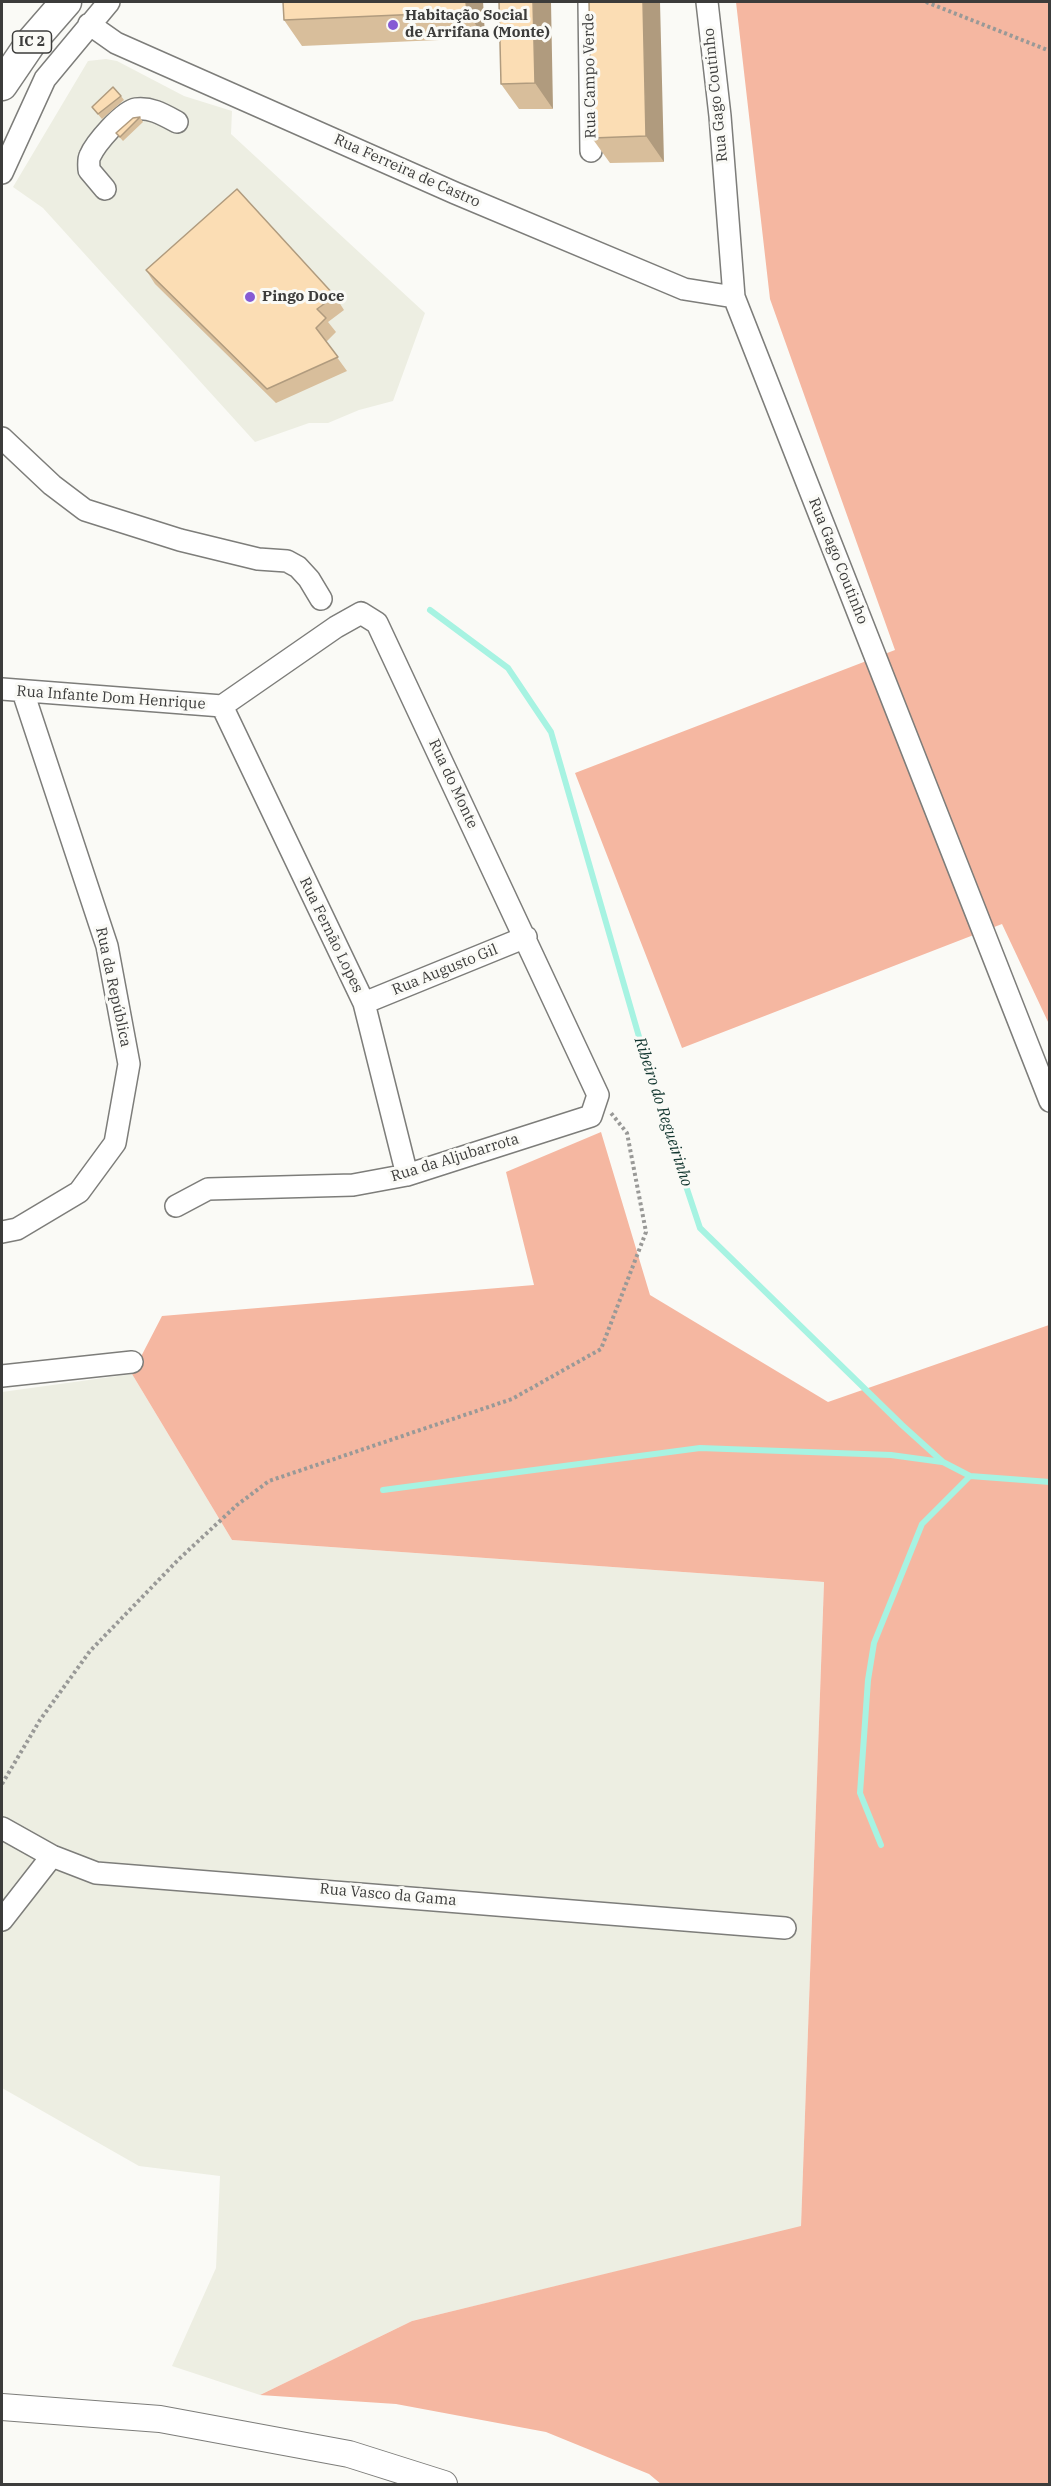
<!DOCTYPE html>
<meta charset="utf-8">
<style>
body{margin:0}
#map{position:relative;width:1051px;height:2486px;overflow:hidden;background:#fafaf6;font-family:"IBM Plex Serif",serif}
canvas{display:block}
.frame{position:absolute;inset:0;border:3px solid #3c3c3b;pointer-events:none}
</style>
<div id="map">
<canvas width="1051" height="2486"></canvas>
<div class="frame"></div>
</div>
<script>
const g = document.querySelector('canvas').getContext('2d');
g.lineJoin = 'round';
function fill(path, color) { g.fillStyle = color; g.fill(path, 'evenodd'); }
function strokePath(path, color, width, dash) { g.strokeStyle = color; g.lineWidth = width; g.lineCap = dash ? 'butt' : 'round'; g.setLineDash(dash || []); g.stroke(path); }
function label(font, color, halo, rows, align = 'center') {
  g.font = font + ' "IBM Plex Serif",serif'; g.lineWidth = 6; g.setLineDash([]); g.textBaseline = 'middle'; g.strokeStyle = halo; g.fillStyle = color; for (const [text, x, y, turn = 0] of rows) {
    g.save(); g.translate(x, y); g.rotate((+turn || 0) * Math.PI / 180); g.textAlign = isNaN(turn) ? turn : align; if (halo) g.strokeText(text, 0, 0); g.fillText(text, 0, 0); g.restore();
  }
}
const built = new Path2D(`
 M106 59 117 61 184 96 232 111 231 134 425 313 393 401 359 410 328 423H309L255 442 43 208 13 187 88 61Z
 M132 1374 232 1540 824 1582 801 2227 412 2321 260 2395 172 2366 216 2268 220 2176 139 2166 2 2088V1392Z`);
const forest = new Path2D(`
 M736 2H1049V1024L1002 924 682 1048 575 773 895 650 770 299Z
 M601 1132 650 1295 828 1402 1049 1325V2484H661L649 2474 546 2432 396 2404 260 2395 412 2321 801 2226 824 1582 232 1540 132 1374 162 1316 534 1285 506 1172Z`);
const stream = new Path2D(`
 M430 610 508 668 551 732 657 1099 700 1228 902 1425 943 1462 970 1476 1050 1482
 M383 1490 700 1448 891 1455 942 1462
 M881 1845 860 1793 868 1680 874 1643 922 1524 970 1476`);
const path = new Path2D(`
 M926 2 1050 51
 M2 1784 40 1720 90 1651 179 1559 237 1505 269 1481 512 1399 601 1349 646 1232 627 1133 611 1113
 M1050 2212V2450`);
const minor = new Path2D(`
 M589 2 591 151
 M707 2 720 116 734 297 1050 1101
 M89 24 116 43 455 193 684 289 734 297
 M2 173 45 79 109 2
 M105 189 89 170C89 166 88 160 90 156 95 144 123 111 136 109 151 107 164 115 177 122
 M2 438 52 485 85 510 180 540 258 559 287 561 298 567 309 579 321 599
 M2 689 222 706
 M222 706 364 1003 407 1175
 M364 1003 526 937
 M176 1206 208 1189 353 1185 407 1175 591 1116 598 1095 377 623 361 613 336 627 222 706
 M2 1232 17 1229 79 1192 115 1143 129 1064 107 946 23 692
 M2 1376 132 1362
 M2 1828 52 1856 96 1873 785 1928
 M2 1920 52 1856`);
const major = new Path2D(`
 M2 2407 160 2419 349 2454 444 2484`);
const highway = new Path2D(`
 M2 85 32 41 66 2`);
const wall = new Path2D(`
 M483 2 485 38 302 46 284 20Z
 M499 2 553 109H519L501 84Z
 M589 2 664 162 610 163 592 138Z
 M121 96 124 100 102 119 92 107Z
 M140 117 143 122 123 141 116 133Z
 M146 270 335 296 344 310 328 322 336 332 326 342 347 371 276 403 155 284Z`);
const shadedWall = new Path2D(`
 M466 2H483L485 38 467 12Z
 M533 2H551L553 109 535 83Z
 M643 2H660L664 162 646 136Z`);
const building = new Path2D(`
 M283 2H466L467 12 284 20Z
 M499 2H533L535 83 501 84Z
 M589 2H643L646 136 592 138Z
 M113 87 121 96 98 114 92 107Z
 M140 117 120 137 116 133 133 118Z
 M237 189 335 296 317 309 326 318 316 328 338 357 267 389 146 270Z`);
const markers = [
 [393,25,6,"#865bd4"],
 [250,297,6,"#865bd4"]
];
const shields = [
 [32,42,39]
];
const shieldNames = [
 ["IC 2",32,42]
];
const poiNames = [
 ["Habitação Social",405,16],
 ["de Arrifana (Monte)",405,33],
 ["Pingo Doce",262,297]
];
const streetNames = [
 ["Rua Campo Verde",590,76,-91],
 ["Rua Gago Coutinho",716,95,-96],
 ["Rua Ferreira de Castro",407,171,24],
 ["Rua Gago Coutinho",838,561,68],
 ["Rua Infante Dom Henrique",111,698,4],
 ["Rua do Monte",453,784,65],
 ["Rua Fernão Lopes",331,935,64],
 ["Rua Augusto Gil",445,970,-22],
 ["Rua da República",113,987,78],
 ["Rua da Aljubarrota",455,1158,-17],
 ["Rua Vasco da Gama",388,1895,5]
];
const waterNames = [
 ["Ribeiro do Regueirinho",663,1112,72]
];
fill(built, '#edeee2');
fill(forest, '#f5b7a1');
strokePath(stream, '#a7f3e2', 6);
strokePath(minor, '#7d7d7a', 24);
strokePath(major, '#7d7d7a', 28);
strokePath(highway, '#7d7d7a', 33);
strokePath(path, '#999997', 4, [3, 3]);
strokePath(minor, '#fff', 21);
strokePath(major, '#fff', 26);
strokePath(highway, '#fff', 30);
fill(wall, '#d8be9b');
fill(shadedWall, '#b09b7e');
fill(building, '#fbddb4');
strokePath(building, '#b09b7e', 1.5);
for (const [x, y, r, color] of markers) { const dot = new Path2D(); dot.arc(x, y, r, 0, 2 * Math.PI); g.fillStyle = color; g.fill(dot); strokePath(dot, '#fafaf6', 2); }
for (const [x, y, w] of shields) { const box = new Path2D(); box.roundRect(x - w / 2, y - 11, w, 22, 4.5); g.fillStyle = '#fafaf6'; g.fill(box); strokePath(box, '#3c3c3b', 1.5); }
label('bold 14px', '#3c3c3b', null, shieldNames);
label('bold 15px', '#3c3c3b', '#fafaf6', poiNames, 'left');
label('15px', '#3c3c3b', '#fafaf6', streetNames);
label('italic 16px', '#133730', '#fafaf6', waterNames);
</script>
